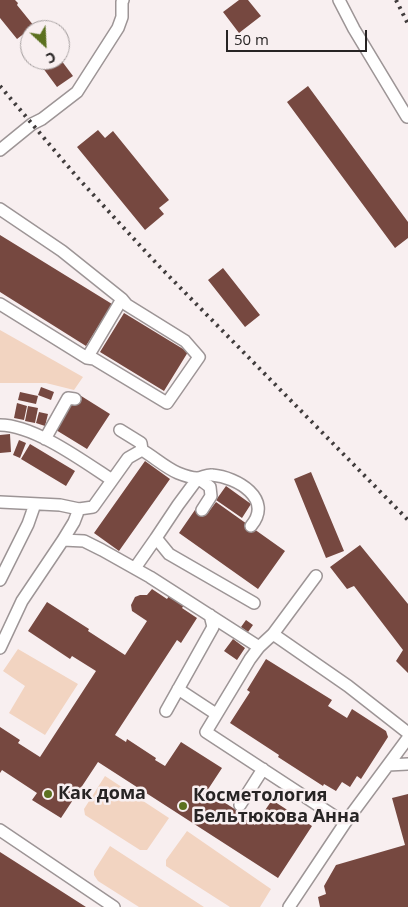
<!DOCTYPE html>
<meta charset="utf-8">
<style>
body{margin:0}
#map{position:relative;width:408px;height:907px;overflow:hidden;background:#f8eff0;font-family:"Open Sans",sans-serif}
canvas{display:block}
.north{position:absolute;left:20px;top:20px;width:50px;height:50px;box-sizing:border-box;background:#f8eff0;border:1px solid #a49e9e;border-radius:50%;rotate:155deg;font-size:14px;font-weight:700;line-height:20px;text-align:center;color:#272424}
.north::after{content:'';display:block;margin:auto;width:18px;height:22px;background:#5c7120;clip-path:polygon(50% 0,100% 100%,50% 72%,0 100%)}
.scale{position:absolute;left:226px;top:30px;width:141px;height:22px;box-sizing:border-box;border:2px solid #272424;border-top:0;padding-left:6px;font-size:15px;line-height:18px;white-space:nowrap;color:#272424;-webkit-text-stroke:4px #f8eff0;paint-order:stroke}
</style>
<div id="map">
<canvas width="408" height="907"></canvas>
<div class="north">С</div>
<div class="scale">50 m</div>
</div>
<script>
const g = document.querySelector('canvas').getContext('2d');
g.lineJoin = 'round';
function fill(path, color) { g.fillStyle = color; g.fill(path, 'evenodd'); }
function strokePath(path, color, width, dash) { g.strokeStyle = color; g.lineWidth = width; g.lineCap = dash ? 'butt' : 'round'; g.setLineDash(dash || []); g.stroke(path); }
function label(font, color, halo, rows, align = 'center') {
  g.font = font + ' "Open Sans",sans-serif'; g.lineWidth = 5; g.setLineDash([]); g.textBaseline = 'middle'; g.strokeStyle = halo; g.fillStyle = color; for (const [text, x, y, turn = 0] of rows) {
    g.save(); g.translate(x, y); g.rotate((+turn || 0) * Math.PI / 180); g.textAlign = isNaN(turn) ? turn : align; if (halo) g.strokeText(text, 0, 0); g.fillText(text, 0, 0); g.restore();
  }
}
const green = new Path2D(`
 M0 330 83 377 74 390 46 383H0Z
 M18 649 78 684 45 735 9 713 25 686 3 671Z
 M105 776 169 818 147 850H140L85 815 84 809Z
 M187 831 271 889 260 907H230L166 866V860Z
 M110 846 204 907H139L98 881 94 875V871Z`);
const building = new Path2D(`
 M0 0H15L18 3 17 5 34 26 17 39 0 18Z
 M239 0H248L261 16 239 33 223 12Z
 M37 60H61L73 76 57 87Z
 M308 86 408 222V238L395 248 287 102Z
 M98 130 105 138 113 131 169 200 159 208 164 214 145 230 77 147Z
 M0 235 112 304 86 346 0 292Z
 M223 268 260 315 245 327 208 280Z
 M124 313 188 352 164 391 100 352Z
 M41 387 54 392 51 400 38 395Z
 M20 392 38 396 36 404 18 400Z
 M78 394 110 414 87 449 56 430Z
 M17 403 27 406 24 420 14 418Z
 M28 406 38 408 35 423 25 421Z
 M39 412 48 414 45 426 36 423Z
 M10 434 11 452 0 453V435Z
 M19 440 26 443 20 458 13 455Z
 M30 444 75 471 66 486 21 459Z
 M145 461 170 479 119 551 94 533Z
 M311 472 344 551 326 558 294 479Z
 M226 486 251 504 242 518 216 500Z
 M216 502 285 551 258 589 179 533 197 507 207 514Z
 M360 545 408 604V673L396 661 403 650 354 586 347 589 330 567Z
 M152 589 167 599 169 596 184 605 182 608 197 618 181 643 177 640 115 735 126 742 127 739 156 758 155 760 165 766 181 742 222 768 205 794 217 802 219 799 247 817 245 819 255 825 272 800 312 826 278 878 98 762 61 818 32 800 37 793 2 770 0 773V727L20 740 18 743 40 757 96 671 72 656 70 659 28 631 47 602 89 629 88 631 125 655 147 621 132 611 131 605 135 597 140 595H147Z
 M246 620 253 625 248 632 241 627Z
 M233 639 245 648 237 660 224 651Z
 M266 659 332 700 328 706 347 718 352 709 386 731 388 737 361 779 357 776 350 787 342 782 336 791 324 784 323 786 278 757 279 755 230 723 250 692 247 690Z
 M408 794V907H320L318 897 326 894 324 886 336 865 405 845 392 798Z
 M0 852 86 907H0Z`);
const lane = new Path2D(`
 M339 0 354 29 407 117
 M0 150 32 124 42 119 77 92 118 28 122 17V2L123 0
 M0 209 62 251 122 299 127 305 185 341 199 357 167 403 94 359 87 358 0 304
 M87 358 122 299
 M0 425C34 425 83 461 112 480
 M120 430 141 443 142 450
 M45 439 68 398 75 399
 M0 502 60 505 79 509 93 507 128 458 142 450C154 457 166 468 178 473 183 475 192 478 197 478 202 478 207 474 212 475 237 477 274 499 251 526
 M202 510 211 496 210 487 198 478 178 505 156 538 169 554 254 603
 M63 540 74 522 79 509
 M135 568 156 538
 M316 576 273 634 259 647 250 659 206 732 345 823
 M0 580 28 524 35 504
 M273 634 348 686 408 733
 M0 648 22 601 63 540 84 541 102 550 150 577 259 647
 M178 689 216 714
 M166 711 213 627 210 615
 M388 765 408 764
 M240 805 263 769
 M0 830 114 907
 M289 907 345 823 408 738`);
const rail = new Path2D(`
 M396 0 408 24
 M0 86 77 177 157 264 408 520`);
const markers = [
 [48,794,5,"#5c7120"],
 [183,806,5,"#5c7120"]
];
const poiNames = [
 ["Как дома",58,794],
 ["Косметология",193,796],
 ["Бельтюкова Анна",193,817]
];
fill(green, '#f2d4c1');
fill(building, '#764840');
strokePath(lane, '#9d9596', 14);
strokePath(lane, '#fff', 11);
strokePath(rail, '#403c3c', 4, [2.5, 5]);
for (const [x, y, r, color] of markers) { const dot = new Path2D(); dot.arc(x, y, r, 0, 2 * Math.PI); g.fillStyle = color; g.fill(dot); strokePath(dot, '#f8eff0', 2); }
label('bold 18px', '#272424', '#f8eff0', poiNames, 'left');
</script>
